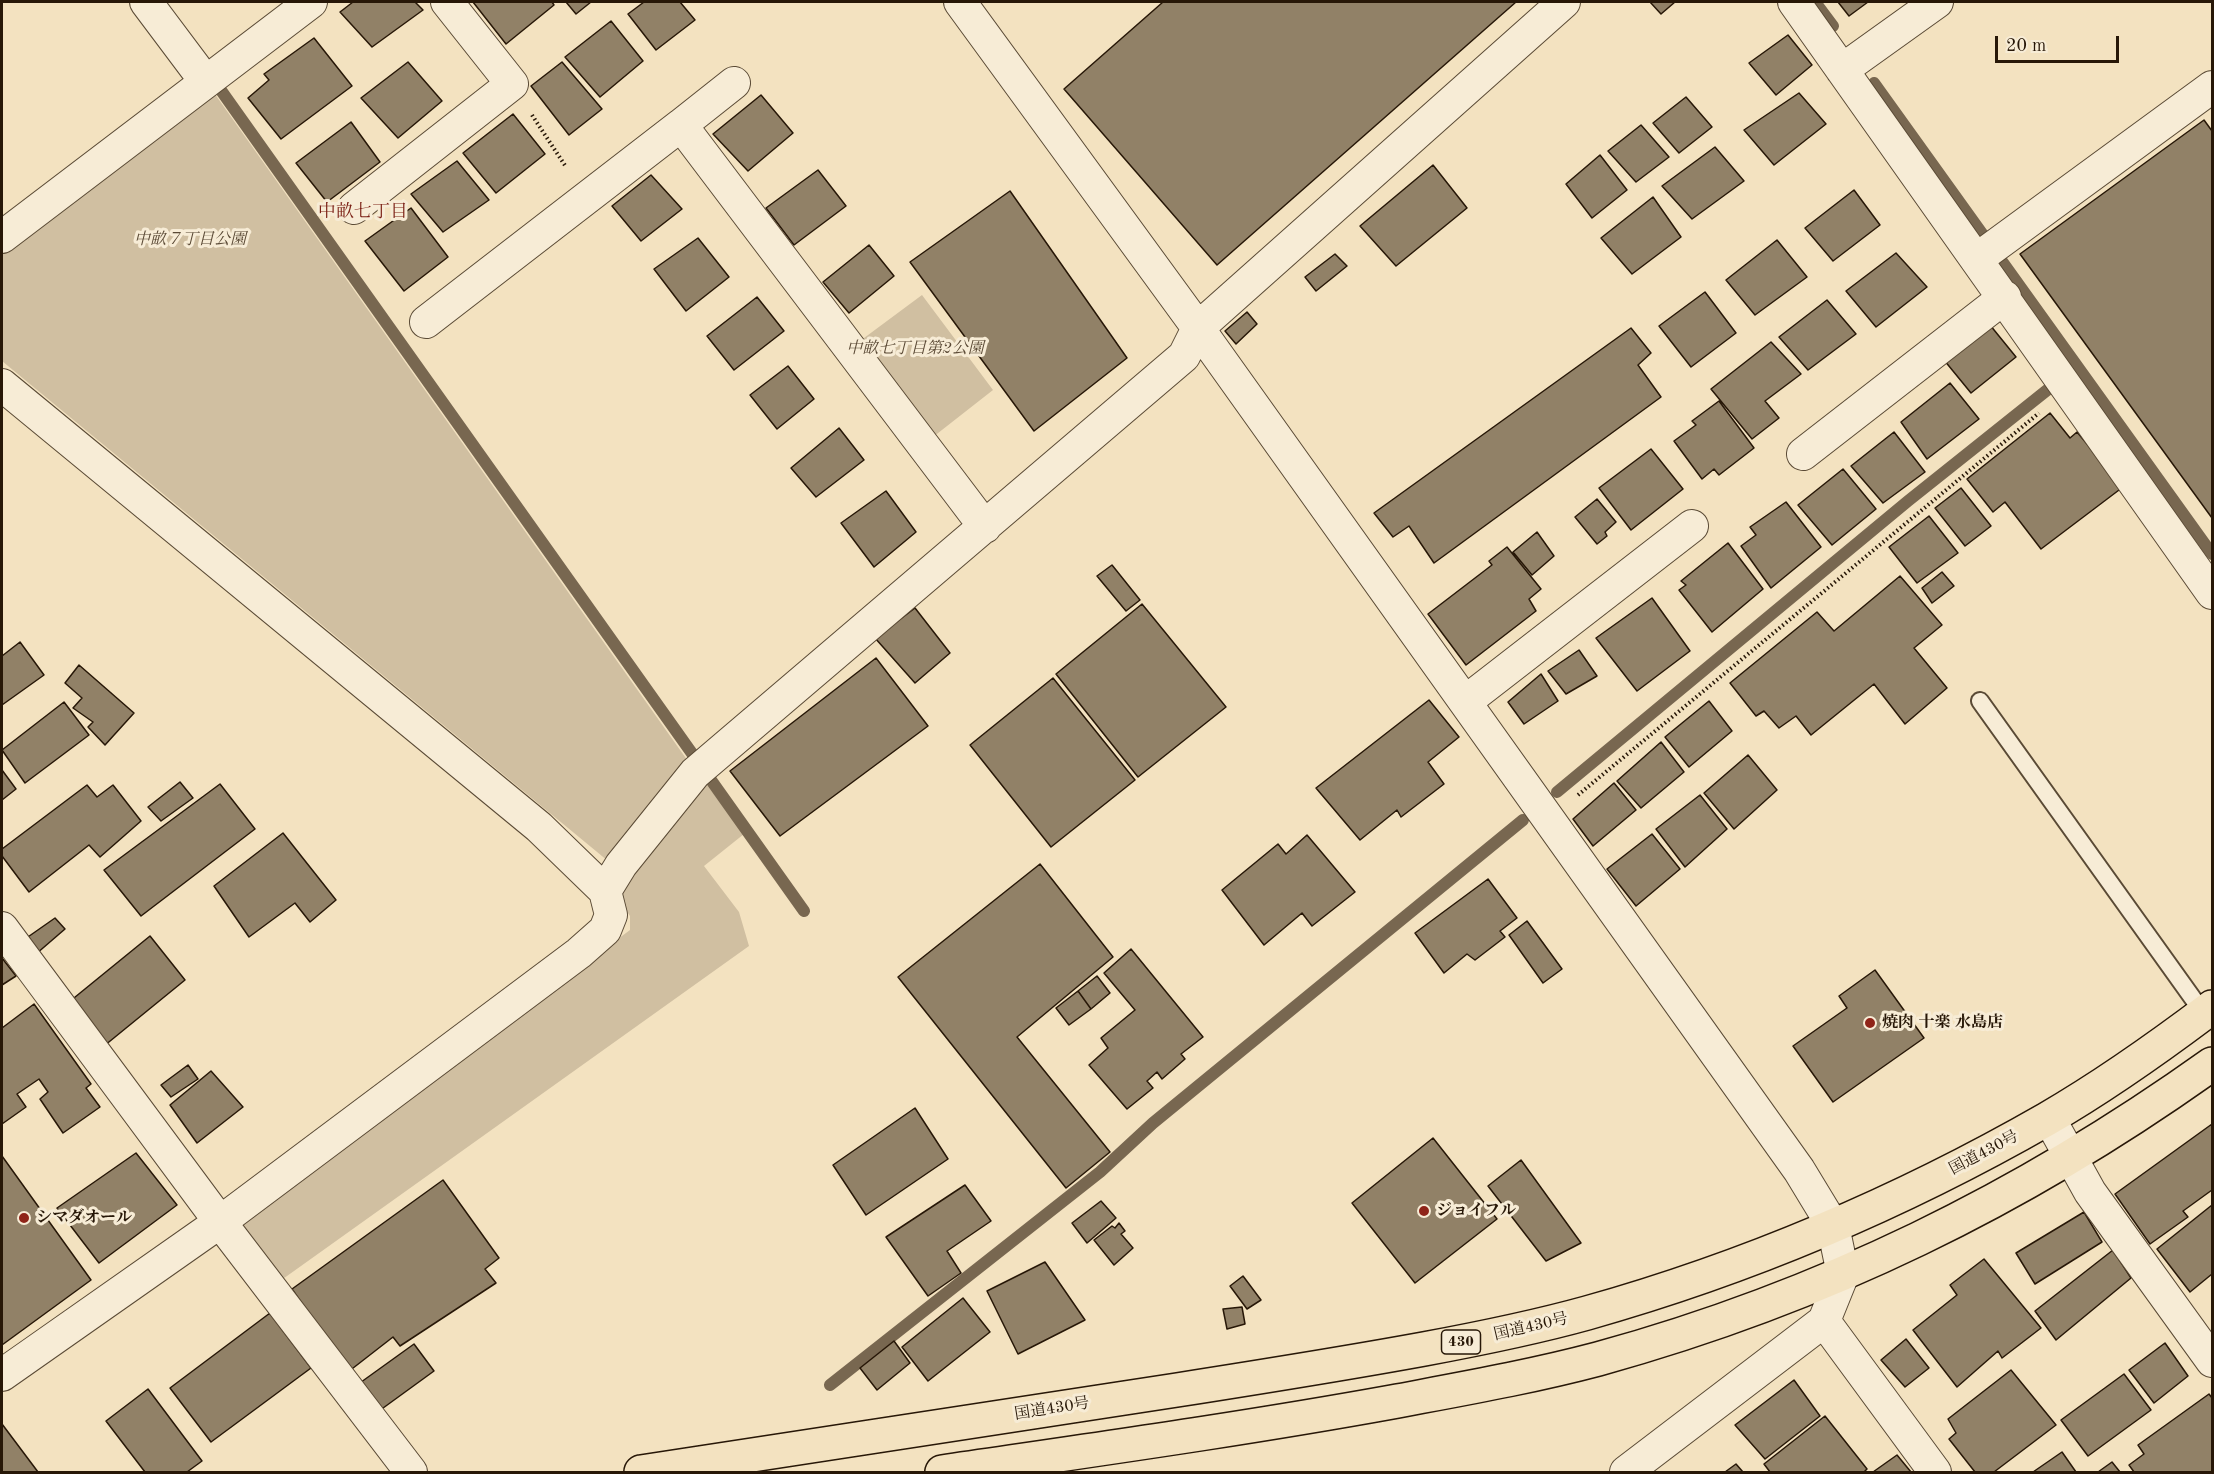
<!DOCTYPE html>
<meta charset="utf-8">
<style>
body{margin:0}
#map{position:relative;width:2214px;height:1474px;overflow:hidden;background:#f3e2c0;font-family:"Old Standard TT",serif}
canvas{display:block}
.frame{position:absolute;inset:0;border:3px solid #271707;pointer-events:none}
.scale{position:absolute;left:1995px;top:36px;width:124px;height:27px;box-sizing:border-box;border:3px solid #271707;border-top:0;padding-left:8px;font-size:18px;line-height:21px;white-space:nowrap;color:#271707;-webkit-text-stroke:4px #f7ecd6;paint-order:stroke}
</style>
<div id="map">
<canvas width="2214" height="1474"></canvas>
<div class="frame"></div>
<div class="scale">20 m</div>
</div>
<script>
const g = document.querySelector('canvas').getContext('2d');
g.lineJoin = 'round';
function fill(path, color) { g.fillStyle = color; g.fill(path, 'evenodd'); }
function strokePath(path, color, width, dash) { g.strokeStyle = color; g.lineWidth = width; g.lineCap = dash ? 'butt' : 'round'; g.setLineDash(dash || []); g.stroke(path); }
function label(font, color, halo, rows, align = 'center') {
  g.font = font + ' "Old Standard TT","Noto Serif JP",serif'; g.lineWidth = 6; g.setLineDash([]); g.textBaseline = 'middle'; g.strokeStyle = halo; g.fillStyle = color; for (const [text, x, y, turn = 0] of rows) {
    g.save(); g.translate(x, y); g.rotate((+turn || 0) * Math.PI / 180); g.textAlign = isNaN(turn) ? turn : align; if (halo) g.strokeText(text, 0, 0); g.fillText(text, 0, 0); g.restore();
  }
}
const green = new Path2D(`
 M212 90 690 764 608 861 2 361V254L26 233Z
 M922 295 993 390 933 437 860 341Z
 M704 781 744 834 704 866 739 912 749 946 280 1281 237 1224 630 930V916L617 897 645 855Z`);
const stream = new Path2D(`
 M1815 2 1833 26
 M214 77 220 89 804 911
 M1874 83 2212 554
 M1557 792 1908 501 2051 387
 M830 1385 1100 1172 1153 1123 1523 820`);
const building = new Path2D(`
 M353 2H415L423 10 372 47 340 12Z
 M473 2H552L554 5 506 44Z
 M566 2H591L576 14Z
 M644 2H680L695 20 656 50 628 14Z
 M1163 2H1516L1217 265 1064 89Z
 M1650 2H1675L1661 14Z
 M1838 2H1868L1849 16Z
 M611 21 643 61 600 97 565 57Z
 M1788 35 1812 65 1776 95 1749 63Z
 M314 38 352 86 281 139 248 98 269 80 264 74Z
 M408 62 442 101 398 138 361 98Z
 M562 62 602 109 569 135 531 86Z
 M1799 93 1826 124 1774 165 1744 130Z
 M761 95 793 133 748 171 713 134Z
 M1686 97 1712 127 1679 153 1653 123Z
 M513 114 545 154 496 193 463 153Z
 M2204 120 2212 131V518L2020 254Z
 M351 122 380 162 327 202 296 163Z
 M1641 125 1669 157 1636 182 1608 151Z
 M1715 147 1744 181 1692 219 1662 186Z
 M1600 155 1627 190 1592 218 1566 184Z
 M457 161 489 200 443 232 411 194Z
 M1433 165 1467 208 1396 266 1360 226Z
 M818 170 846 206 794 245 766 208Z
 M651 175 682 209 641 241 612 206Z
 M1854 190 1880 225 1833 261 1805 228Z
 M1010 191 1127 358 1034 431 910 262Z
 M1653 197 1681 237 1632 274 1601 238Z
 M411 208 448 257 404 291 365 241Z
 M698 238 729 277 686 311 654 269Z
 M1777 240 1807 277 1755 315 1726 280Z
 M869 245 894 276 849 313 823 282Z
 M1896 253 1927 287 1876 327 1846 291Z
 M1335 254 1347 266 1316 291 1305 277Z
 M1705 292 1736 333 1691 367 1659 326Z
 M757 297 784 331 734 370 707 336Z
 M1827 300 1856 334 1808 370 1779 337Z
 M1247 312 1257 324 1236 344 1225 331Z
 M1990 325 2016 357 1971 393 1944 360Z
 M1631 328 1651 353 1638 365 1661 397 1434 563 1409 526 1393 537 1374 513Z
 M1771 342 1801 374 1765 401 1779 418 1752 439 1711 389Z
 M788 366 814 399 777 429 750 395Z
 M1950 383 1979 419 1927 459 1901 422Z
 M1719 401 1754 448 1719 475 1714 469 1702 479 1674 441 1696 425 1692 421Z
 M2050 413 2070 438 2077 432 2123 487 2041 549 2005 502 1993 512 1967 479Z
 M839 428 864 460 816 497 791 468Z
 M1894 432 1925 472 1883 503 1851 466Z
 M1651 449 1683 489 1631 530 1599 488Z
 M1843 469 1876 509 1832 545 1798 505Z
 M1961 488 1991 526 1965 546 1935 508Z
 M886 491 916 532 874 567 841 523Z
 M1597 499 1616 522 1605 532 1607 536 1597 544 1575 517Z
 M1786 502 1821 547 1771 588 1741 546 1756 535 1750 527Z
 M1929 516 1958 553 1917 583 1889 547Z
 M1537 532 1554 556 1532 575 1513 552Z
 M1728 543 1763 589 1712 632 1679 590 1686 585 1681 581Z
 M1507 547 1541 589 1529 599 1536 611 1466 665 1428 614 1492 565 1489 561Z
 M1112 565 1140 600 1126 611 1097 576Z
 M1942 572 1954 586 1932 603 1922 588Z
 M1900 576 1942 625 1914 648 1947 688 1905 724 1874 684 1811 735 1796 716 1779 728 1764 711 1756 716 1730 683 1817 612 1834 631Z
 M1652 598 1690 651 1637 691 1596 638Z
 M1142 604 1226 707 1138 777 1056 674Z
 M915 608 950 653 915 683 875 638Z
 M20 642 44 675 2 705V656Z
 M1579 650 1597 676 1566 694 1548 671Z
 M876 658 928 726 780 836 730 771Z
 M79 665 134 713 105 745 88 727 93 722 73 708 82 698 65 683Z
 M1541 674 1558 701 1524 724 1508 702Z
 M1053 678 1135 780 1051 847 970 745Z
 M1429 700 1459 737 1428 762 1444 784 1401 817 1397 810 1360 840 1316 788Z
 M1709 701 1732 731 1689 767 1665 737Z
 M64 702 89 735 25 783 2 750Z
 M1661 742 1684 772 1641 808 1617 781Z
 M1748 755 1777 790 1734 829 1704 793Z
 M2 770 16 789 2 800Z
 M180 782 193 798 161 821 148 807Z
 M1614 783 1636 810 1593 846 1573 819Z
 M220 784 255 829 141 916 104 870Z
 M87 785 97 797 113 785 141 821 100 857 89 845 29 892 2 856V849Z
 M1700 795 1727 829 1685 867 1656 829Z
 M283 833 336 900 310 922 295 903 249 937 214 886Z
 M1652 834 1680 869 1636 906 1607 869Z
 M1307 835 1355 892 1312 926 1302 913 1264 945 1222 890 1278 844 1286 854Z
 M1040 864 1113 957 1017 1037 1110 1152 1066 1188 898 977Z
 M1488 879 1517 918 1500 931 1505 937 1475 960 1467 954 1444 973 1415 933Z
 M55 918 65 929 36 954 25 939Z
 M1527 921 1562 969 1543 983 1509 935Z
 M150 936 185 980 104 1046 69 1002Z
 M1131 949 1203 1037 1181 1054 1185 1059 1162 1079 1157 1072 1147 1081 1153 1088 1127 1109 1089 1065 1108 1048 1101 1038 1135 1010 1104 973Z
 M2 958 16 976 2 985Z
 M1875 970 1924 1038 1833 1102 1793 1046 1847 1008 1839 996Z
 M1097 976 1110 993 1091 1009 1078 991Z
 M1078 991 1091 1009 1069 1025 1056 1008Z
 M34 1004 91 1084 86 1088 100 1107 63 1133 40 1099 48 1092 39 1079 17 1094 26 1107 2 1124V1028Z
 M188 1065 198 1079 171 1097 161 1085Z
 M211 1071 243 1107 197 1143 170 1105Z
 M915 1108 948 1159 866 1215 833 1165Z
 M2212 1124V1190L2183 1211 2188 1217 2150 1244 2115 1194Z
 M1433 1138 1497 1219 1415 1283 1352 1203Z
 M136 1153 177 1205 99 1263 57 1208Z
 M2 1156 91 1280 2 1345Z
 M1521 1160 1581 1243 1546 1261 1488 1186Z
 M443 1180 499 1258 485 1269 496 1283 400 1346 393 1337 348 1372 292 1289Z
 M965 1185 991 1221 947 1251 961 1273 928 1296 886 1237Z
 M1101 1201 1116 1218 1087 1243 1072 1223Z
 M2212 1205V1274L2190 1292 2157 1249Z
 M2084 1212 2102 1242 2035 1284 2016 1253Z
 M1119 1223 1125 1231 1121 1234 1133 1248 1114 1265 1094 1240 1112 1226 1115 1228Z
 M2113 1250 2131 1278 2056 1340 2035 1311Z
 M1984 1259 2041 1328 2002 1358 1998 1351 1957 1387 1913 1330 1957 1295 1950 1285Z
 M1045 1262 1085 1320 1018 1354 987 1291Z
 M1243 1276 1261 1300 1247 1309 1230 1286Z
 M963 1298 990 1332 928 1381 902 1347Z
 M1242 1307 1245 1324 1227 1329 1223 1309Z
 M270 1313 311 1368 211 1442 170 1388Z
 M1906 1339 1929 1368 1905 1387 1881 1360Z
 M894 1341 910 1363 877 1390 860 1368Z
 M2165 1343 2188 1376 2154 1403 2129 1370Z
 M414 1344 434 1371 379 1411 357 1385Z
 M2011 1370 2056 1425 1994 1472H1975L1949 1439 1956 1433 1948 1419Z
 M2124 1374 2151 1410 2088 1456 2061 1420Z
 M1794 1380 1820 1416 1765 1459 1735 1425Z
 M148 1389 202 1461 187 1472H145L106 1421Z
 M2209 1394 2212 1398V1472H2134L2129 1465 2144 1454 2138 1445Z
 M1825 1416 1867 1469 1864 1472H1770L1764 1464Z
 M2 1424 38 1472H2Z
 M2062 1452 2076 1472H2033Z
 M1897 1455 1911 1472H1873Z
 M2112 1462 2120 1472H2098Z
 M1736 1464 1743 1472H1725Z`);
const path = new Path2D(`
 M532 115 566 167
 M1578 795 2039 413`);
const lane = new Path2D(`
 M1980 701 2204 1014`);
const street = new Path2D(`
 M146 2 206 82
 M960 2 1198 328 1799 1170 1833 1226 1843 1274 1824 1321 1626 1472
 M1794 2 2212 593
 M1842 70 1937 2
 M681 125 734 83
 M354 208 512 84 447 2
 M2 237 311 2
 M1977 259 2212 87
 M426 322 681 125 985 527
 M2 385 539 827 605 891
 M1803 454 2005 297
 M1465 702 1692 526
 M2 928 220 1222 411 1472
 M2049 1118 2090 1192 2212 1361
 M1824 1321 1935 1472
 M2 1375 220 1222 579 953 605 930 611 915 605 891 621 865 695 773 1184 356 1198 328 1564 2`);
const highway = new Path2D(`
 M641 1472C820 1445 999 1418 1177 1390 1260 1377 1342 1364 1424 1349 1478 1339 1533 1328 1587 1313 1747 1268 1902 1202 2047 1119 2104 1086 2159 1047 2212 1007
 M942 1472C1092 1450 1243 1429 1392 1402 1461 1389 1530 1377 1598 1359 1823 1297 2023 1199 2212 1064`);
const markers = [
 [1870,1023,6,"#8f2418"],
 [1424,1211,6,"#8f2418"],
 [24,1218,6,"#8f2418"]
];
const shields = [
 [1461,1342,39]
];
const shieldNames = [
 ["430",1461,1342]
];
const parkNames = [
 ["中畝７丁目公園",190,240],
 ["中畝七丁目第2公園",915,349]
];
const poiNames = [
 ["焼肉 十楽 水島店",1882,1023],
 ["ジョイフル",1436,1211],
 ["シマダオール",36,1218]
];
const streetNames = [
 ["国道430号",1984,1153,-28],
 ["国道430号",1531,1327,-13],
 ["国道430号",1052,1409,-9]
];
const neighbourhoodNames = [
 ["中畝七丁目",363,212]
];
fill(green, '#d0bfa1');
strokePath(stream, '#786750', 12);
fill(building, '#918167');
strokePath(building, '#271707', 1.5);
strokePath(lane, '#5a4a35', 20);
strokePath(street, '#5a4a35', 34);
strokePath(highway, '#271707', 36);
strokePath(path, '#271707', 4, [1.5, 3]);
strokePath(lane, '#f7ecd6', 16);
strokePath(street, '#f7ecd6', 32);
strokePath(highway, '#f3e2c0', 33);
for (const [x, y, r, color] of markers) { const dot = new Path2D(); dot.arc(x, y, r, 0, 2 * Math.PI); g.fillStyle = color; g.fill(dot); strokePath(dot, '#f7ecd6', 2); }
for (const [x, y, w] of shields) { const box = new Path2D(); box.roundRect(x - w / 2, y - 12, w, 24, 4.5); g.fillStyle = '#f7ecd6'; g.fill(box); strokePath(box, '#271707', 1.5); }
label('bold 15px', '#271707', null, shieldNames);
label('italic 16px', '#5a4935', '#f7ecd6', parkNames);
label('bold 16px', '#271707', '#f7ecd6', poiNames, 'left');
label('16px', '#271707', '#f7ecd6', streetNames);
label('18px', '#7a1f14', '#f7ecd6', neighbourhoodNames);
</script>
